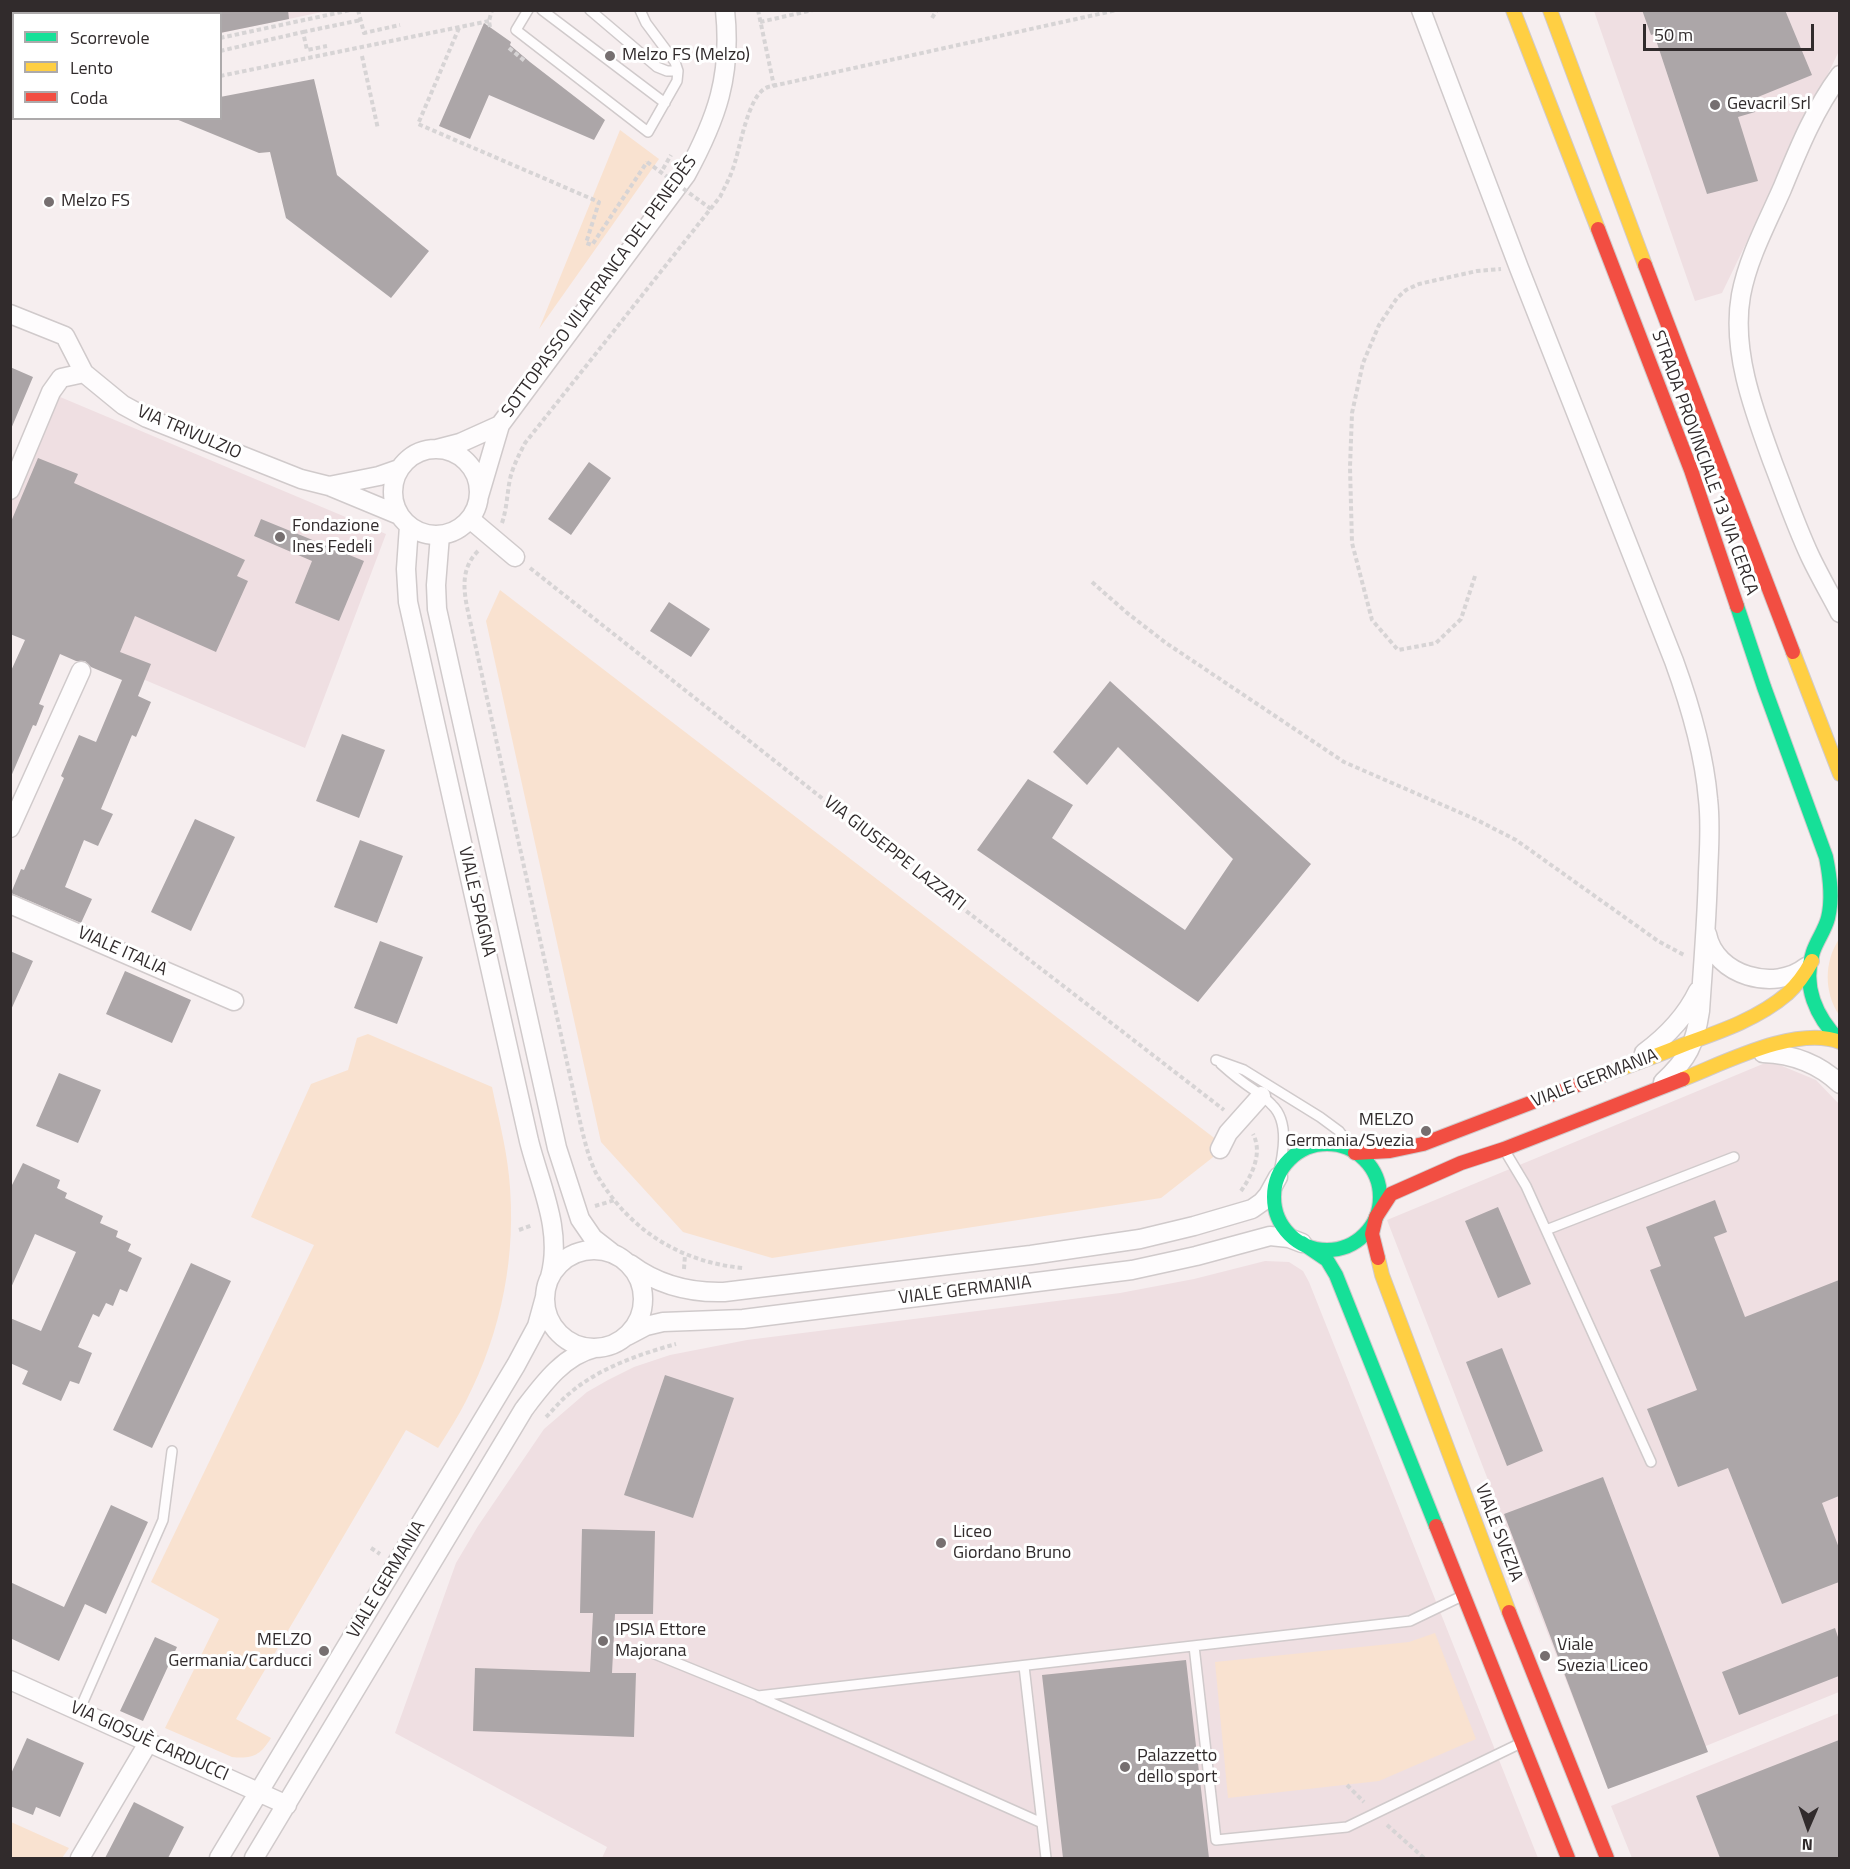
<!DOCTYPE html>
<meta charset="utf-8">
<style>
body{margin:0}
#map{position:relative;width:1850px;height:1869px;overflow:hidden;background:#f6eeef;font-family:"Titillium Web",sans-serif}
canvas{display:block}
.frame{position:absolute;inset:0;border:12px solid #312b2c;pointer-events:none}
.legend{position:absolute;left:12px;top:12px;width:210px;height:108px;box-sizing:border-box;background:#fff;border:2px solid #adaaab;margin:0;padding:8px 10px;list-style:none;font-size:18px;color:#312b2c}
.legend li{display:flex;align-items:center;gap:12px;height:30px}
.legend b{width:30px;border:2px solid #adaaab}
.north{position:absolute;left:1778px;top:1797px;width:60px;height:60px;-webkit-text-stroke:4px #fff;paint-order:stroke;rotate:182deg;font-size:16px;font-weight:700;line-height:24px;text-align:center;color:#312b2c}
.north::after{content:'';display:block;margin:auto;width:21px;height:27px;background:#312b2c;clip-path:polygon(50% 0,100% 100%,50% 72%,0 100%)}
.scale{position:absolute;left:1643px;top:24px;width:171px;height:27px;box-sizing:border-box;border:3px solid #312b2c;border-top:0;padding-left:8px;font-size:18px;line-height:21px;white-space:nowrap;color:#312b2c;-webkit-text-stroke:4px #fff;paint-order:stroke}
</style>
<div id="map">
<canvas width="1850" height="1869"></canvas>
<div class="frame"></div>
<ul class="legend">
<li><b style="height:8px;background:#16e098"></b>Scorrevole</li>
<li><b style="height:8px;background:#ffcf43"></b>Lento</li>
<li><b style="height:8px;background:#f24e42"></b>Coda</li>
</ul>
<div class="north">N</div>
<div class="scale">50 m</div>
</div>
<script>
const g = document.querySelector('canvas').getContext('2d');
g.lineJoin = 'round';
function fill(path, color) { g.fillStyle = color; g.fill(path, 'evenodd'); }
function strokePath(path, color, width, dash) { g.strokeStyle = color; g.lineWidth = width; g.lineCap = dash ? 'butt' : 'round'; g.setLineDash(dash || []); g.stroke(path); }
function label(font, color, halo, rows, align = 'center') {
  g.font = font + ' "Titillium Web",sans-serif'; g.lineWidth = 6; g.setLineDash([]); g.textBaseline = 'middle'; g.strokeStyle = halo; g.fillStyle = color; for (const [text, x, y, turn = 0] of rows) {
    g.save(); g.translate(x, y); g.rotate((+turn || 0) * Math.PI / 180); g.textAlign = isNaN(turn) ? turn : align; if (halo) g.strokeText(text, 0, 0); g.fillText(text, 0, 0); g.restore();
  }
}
const built = new Path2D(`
 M11 11H327L221 33 220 14H14V76L11 77Z
 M1594 11H1838L1839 21V51L1722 293 1695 301Z
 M53 394 386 534 305 748 11 623 10 505Z
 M1770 1061 1816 1080 1839 1104V1692L1607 1786 1387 1220Z
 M1265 1261 1289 1262 1303 1271 1309 1282 1538 1858H602L607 1847 395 1733 456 1563 478 1526 544 1429 587 1392 608 1380 634 1367 670 1355 747 1340 1120 1293 1194 1279Z
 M1839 1713V1858H1632L1611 1806Z`);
const green = new Path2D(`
 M620 130 659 159 539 329Z
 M500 590 1226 1147 1161 1198 772 1258 683 1232 601 1142 486 621Z
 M1839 939V1015C1824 992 1824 962 1839 939Z
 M368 1034 492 1087C498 1116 506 1146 509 1176 517 1254 502 1331 466 1401 458 1417 448 1432 438 1448L406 1430 236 1719 271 1738C260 1756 252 1759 232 1757L165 1728 219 1619 151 1582 314 1245 251 1217 311 1084 348 1070 357 1038Z
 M1435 1633 1476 1739 1379 1781 1228 1798 1215 1662 1409 1642Z
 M11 1822 69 1848 62 1858H11Z`);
const building = new Path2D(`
 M220 10H288L289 19 220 33Z
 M1642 10H1785L1812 75 1753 99 1755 112 1738 117 1758 181 1707 194 1654 34 1651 35Z
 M484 23 511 42 510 45 530 62 605 120 594 140 489 95 470 139 439 126Z
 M314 79 337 175 429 251 391 298 286 218 270 152 259 153 176 119 220 118V97Z
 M10 367 33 377 11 429H10Z
 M38 458 78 474 74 483 245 560 237 576 248 581 216 652 135 616 120 652 151 664 138 696 151 702 136 737 132 735 101 809 113 814 98 846 84 840 65 887 92 899 81 923 11 893 21 869 24 870 64 778 61 776 79 735 96 742 122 680 91 667 85 661H76L60 654 39 704 44 706 36 726 33 725 10 779V673L25 640 10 634V524Z
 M589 462 611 478 571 535 548 519Z
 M261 519 364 561 339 621 295 603 312 561 254 536Z
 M669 602 710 629 691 657 650 631Z
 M1110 681 1311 864 1198 1002 977 850 1028 779 1073 805 1052 838 1185 930 1233 859 1118 747 1087 785 1053 752Z
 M342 734 385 750 359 818 316 801Z
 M195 819 235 837 191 931 151 912Z
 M360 840 403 856 377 923 334 907Z
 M380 941 423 957 397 1024 354 1008Z
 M10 951 33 961 10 1012Z
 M125 971 191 1000 172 1043 106 1014Z
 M59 1073 101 1090 78 1143 36 1126Z
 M23 1163 60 1180 57 1188 67 1193 65 1198 103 1216 100 1223 118 1231 116 1237 131 1244 128 1251 142 1258 127 1292 120 1289 113 1306 106 1303 99 1317 93 1314 78 1347 92 1353 79 1384 70 1381 61 1401 22 1384 28 1371 10 1363V1318L41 1331 76 1252 35 1234 10 1290V1189Z
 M1715 1200 1727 1232 1714 1237 1745 1317 1839 1280V1496L1822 1503 1839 1548V1582L1782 1604 1728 1468 1678 1487 1647 1409 1697 1390 1650 1270 1661 1266 1646 1227Z
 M1498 1207 1531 1284 1498 1298 1465 1221Z
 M191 1263 231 1281 152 1448 113 1430Z
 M1502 1348 1543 1451 1507 1466 1466 1362Z
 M665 1375 734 1398 693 1518 624 1495Z
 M1603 1477 1708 1752 1608 1789 1504 1514Z
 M111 1505 148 1522 106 1614 85 1604 59 1661 10 1638V1582L64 1607Z
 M582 1529 655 1531 653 1614H615L612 1673H636L634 1737 473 1731 475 1668 590 1672 593 1613H580Z
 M1835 1628 1839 1640V1676L1739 1715 1722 1672Z
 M155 1637 177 1647 143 1721 120 1711Z
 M1186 1660 1209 1858H1063L1042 1675Z
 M27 1738 84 1763 60 1817 36 1807 33 1815 10 1806V1776Z
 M1839 1740V1858H1720L1696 1796Z
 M134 1802 184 1827 168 1858H105Z`);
const path = new Path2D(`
 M358 10 364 33 400 25
 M758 10 774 86
 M932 18 937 10
 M760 22 813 10
 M490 27 489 21 492 10
 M459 28 418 124 599 202 586 243 592 245 647 162
 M303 32 361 20
 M220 38 351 10
 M509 48 526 62
 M220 51 303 32 307 50 327 46
 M362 56 378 129
 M220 76 489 21
 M663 169 671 155
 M502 523C507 508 507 494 510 479 513 466 519 455 525 443L720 197C724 188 729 180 732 171 740 152 747 94 768 87L1117 10
 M478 551C462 567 463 586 467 607L581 1126C585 1142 589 1160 597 1175 629 1230 680 1262 743 1268
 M530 568 917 873 1224 1110
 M1475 576 1461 619 1436 643 1398 650 1372 620 1352 543 1350 467 1352 413 1363 363 1379 325 1397 298 1406 290 1419 284 1432 281 1477 271 1501 269
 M1092 582 1126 612 1166 643 1344 762 1477 820 1516 840 1658 941 1684 955
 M1241 1191C1252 1175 1263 1153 1253 1134
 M595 1206 615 1200
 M519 1230 533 1225
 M684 1269 685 1255
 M546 1417C554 1409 561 1400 570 1393 599 1368 640 1354 676 1344
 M371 1548 380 1554
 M1347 1785 1364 1802
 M1387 1825 1424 1858`);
const lane = new Path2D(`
 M528 10 516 30 648 132 677 81 678 71 675 62 646 23 640 10
 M542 10 665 103
 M590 10 657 67 667 71H678
 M1216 1060 1244 1070 1320 1117 1339 1131 1354 1151
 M1221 1064C1231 1073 1242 1082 1254 1090 1260 1095 1267 1099 1272 1105 1290 1122 1283 1155 1278 1177
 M1505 1151 1526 1186 1651 1462
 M1546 1230 1734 1157
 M1194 1646 1216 1840 1347 1827 1521 1743
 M650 1652 758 1696 1410 1621 1462 1596
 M1024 1666 1046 1858
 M759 1697 1042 1823
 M79 1711 163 1520 172 1451`);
const street = new Path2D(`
 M1421 10 1519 268 1674 661C1690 705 1704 752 1708 799 1711 824 1709 849 1708 873 1707 919 1703 965 1700 1011 1695 1044 1688 1059 1663 1082
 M1840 75C1814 110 1798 150 1782 189 1767 223 1748 258 1741 295 1731 351 1754 411 1773 463 1785 494 1796 526 1810 556 1819 575 1830 594 1840 613
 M10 314 65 336 84 373 123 405 147 418 301 479 329 486 399 515
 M437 449 460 443 500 425
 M393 492a43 43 0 1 1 86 0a43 43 0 1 1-86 0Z
 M329 486 379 476 399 469
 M10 490 51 392 61 378 84 373
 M479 496 500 425 686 175C717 118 732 76 725 10
 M470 519 515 557
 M409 526 406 569 408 602 529 1141C540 1185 563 1230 550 1277
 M440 535 436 585 437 609 557 1148 580 1219 593 1238 611 1252
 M10 828 81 671
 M10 904 234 1001
 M1707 934C1715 976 1775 992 1806 967
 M1644 1053C1667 1036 1686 1016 1698 991
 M1763 1053C1792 1054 1818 1063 1840 1084
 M1220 1149 1228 1133 1261 1096
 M545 1299a49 49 0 1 1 98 0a49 49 0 1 1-98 0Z
 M630 1264C658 1285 689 1293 724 1292L1031 1255 1140 1239 1194 1226 1252 1209 1262 1202 1268 1195 1278 1177
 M627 1336 646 1326 663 1322 743 1319 1132 1270 1196 1256 1270 1236 1289 1238 1302 1243
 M10 1680 287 1805
 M80 1858 148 1743
 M219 1858 516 1365 537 1326 545 1297
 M254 1858 524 1409C543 1384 564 1355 595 1348`);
const fast = new Path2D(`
 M1737 606 1764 687 1826 857C1830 877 1833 898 1828 918 1825 930 1817 940 1813 952 1802 986 1816 1017 1840 1041
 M1274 1197a53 53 0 1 1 106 0a53 53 0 1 1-106 0Z
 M1302 1243 1327 1260 1336 1275 1436 1526`);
const slow = new Path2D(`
 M1513 10 1598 229
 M1550 10 1645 265
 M1793 652 1840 774
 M1606 1074C1634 1064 1661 1054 1688 1043 1722 1031 1759 1018 1787 994 1798 984 1805 974 1812 961
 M1683 1079C1724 1063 1797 1025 1840 1042
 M1378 1258 1382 1275 1509 1612`);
const jam = new Path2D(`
 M1598 229 1691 470 1737 606
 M1645 265 1793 652
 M1355 1153 1390 1151 1423 1144 1606 1074
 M1378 1258 1372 1234 1376 1217 1391 1194 1461 1163 1504 1149 1683 1079
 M1436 1526 1568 1858
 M1509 1612 1607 1858`);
const rail = new Path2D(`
 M130 14 145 10
 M183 14 197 10
 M10 39 14 38
 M10 50 14 49`);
const pathBridge = new Path2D(`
 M647 162 711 209`);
const markers = [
 [610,56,6,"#766f70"],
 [1715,105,6,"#766f70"],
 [49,202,6,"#766f70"],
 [280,537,6,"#766f70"],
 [1426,1131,6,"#766f70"],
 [941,1543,6,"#766f70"],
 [603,1641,6,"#766f70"],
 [324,1651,6,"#766f70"],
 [1545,1656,6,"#766f70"],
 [1125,1767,6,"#766f70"]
];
const poiNames = [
 ["Melzo FS (Melzo)",622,56],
 ["Gevacril Srl",1727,105],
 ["Melzo FS",61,202],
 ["Fondazione",292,527],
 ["Ines Fedeli",292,548],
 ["MELZO",1414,1121,"right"],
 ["Germania/Svezia",1414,1142,"right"],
 ["Liceo",953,1533],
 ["Giordano Bruno",953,1554],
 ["IPSIA Ettore",615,1631],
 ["Majorana",615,1652],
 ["MELZO",312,1641,"right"],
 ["Germania/Carducci",312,1662,"right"],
 ["Viale",1557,1646],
 ["Svezia Liceo",1557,1667],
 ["Palazzetto",1137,1757],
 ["dello sport",1137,1778]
];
const streetNames = [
 ["SOTTOPASSO VILAFRANCA DEL PENEDÈS",600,287,-54],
 ["VIA TRIVULZIO",189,433,23],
 ["STRADA PROVINCIALE 13 VIA CERCA",1704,463,70],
 ["VIA GIUSEPPE LAZZATI",894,854,38],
 ["VIALE SPAGNA",476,902,77],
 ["VIALE ITALIA",122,952,24],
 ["VIALE GERMANIA",1595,1079,-21],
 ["VIALE GERMANIA",965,1291,-7],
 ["VIALE SVEZIA",1498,1533,69],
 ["VIALE GERMANIA",387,1580,-59],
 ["VIA GIOSUÈ CARDUCCI",149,1742,24]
];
fill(built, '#efdfe2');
fill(green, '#f9e2d0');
fill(building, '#aca6a8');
strokePath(lane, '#d0cacb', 12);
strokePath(street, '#d0cacb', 21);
strokePath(fast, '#d0cacb', 16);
strokePath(slow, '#d0cacb', 16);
strokePath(jam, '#d0cacb', 16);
strokePath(path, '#d7d4d5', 4, [4.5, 3]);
strokePath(lane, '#fefcfd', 9);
strokePath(street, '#fefcfd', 18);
strokePath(fast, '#16e098', 14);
strokePath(slow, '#ffcf43', 14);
strokePath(jam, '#f24e42', 14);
strokePath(rail, '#d1cfd0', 7);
strokePath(rail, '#fff', 4.5, [14]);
strokePath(pathBridge, '#d7d4d5', 4, [4.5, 3]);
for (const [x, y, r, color] of markers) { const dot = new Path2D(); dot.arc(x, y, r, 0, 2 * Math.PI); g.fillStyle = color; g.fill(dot); strokePath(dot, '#fff', 2); }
label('18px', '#312b2c', '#fff', poiNames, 'left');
label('18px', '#312b2c', '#fff', streetNames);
</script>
